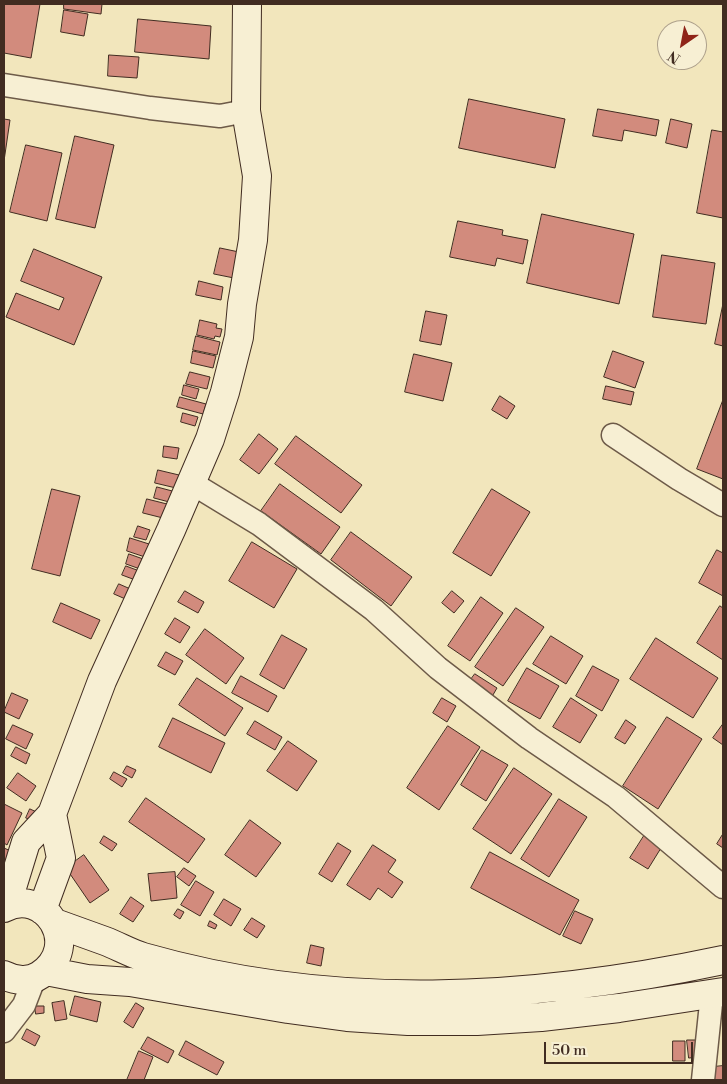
<!DOCTYPE html>
<style>
body{margin:0}
#map{position:relative;width:727px;height:1084px;overflow:hidden;background:#f2e6bc;font-family:"Libre Bodoni",serif}
canvas{display:block}
.frame{position:absolute;inset:0;border:5px solid #412c21;pointer-events:none}
.north{position:absolute;left:657px;top:20px;width:50px;height:50px;box-sizing:border-box;background:#f7efd3;border:1px solid #aea18c;border-radius:50%;rotate:213deg;font-size:14px;font-weight:700;line-height:20px;text-align:center;color:#412c21}
.north::after{content:'';display:block;margin:auto;width:18px;height:22px;background:#8f2418;clip-path:polygon(50% 0,100% 100%,50% 72%,0 100%)}
.scale{position:absolute;left:544px;top:1042px;width:149px;height:22px;box-sizing:border-box;border:2px solid #412c21;border-top:0;padding-left:6px;font-size:15px;line-height:18px;white-space:nowrap;color:#412c21;-webkit-text-stroke:4px #f7efd3;paint-order:stroke}
</style>
<div id="map">
<canvas width="727" height="1084"></canvas>
<div class="frame"></div>
<div class="north">N</div>
<div class="scale">50 m</div>
</div>
<script>
const g = document.querySelector('canvas').getContext('2d');
g.lineJoin = 'round';
function fill(path, color) { g.fillStyle = color; g.fill(path, 'evenodd'); }
function strokePath(path, color, width, dash) { g.strokeStyle = color; g.lineWidth = width; g.lineCap = dash ? 'butt' : 'round'; g.setLineDash(dash || []); g.stroke(path); }
const building = new Path2D(`
 M4 4H40L31 58 4 53Z
 M64 4H102L101 14 64 9Z
 M64 10 88 14 84 36 61 32Z
 M138 19 211 26 209 59 135 52Z
 M109 55 139 57 137 78 108 76Z
 M469 99 565 119 555 168 459 148Z
 M598 109 659 120 656 136 624 130 622 141 593 136Z
 M4 119 10 120 4 161Z
 M671 119 692 124 687 148 666 143Z
 M712 130 723 132V218L697 213Z
 M75 136 114 145 95 228 56 219Z
 M26 145 62 153 47 221 10 212Z
 M542 214 634 234 619 304 527 283Z
 M458 221 503 230 502 235 528 240 523 264 497 258 495 266 450 257Z
 M220 248 239 252 234 278 214 274Z
 M34 249 102 277 74 345 6 317 16 293 59 310 64 298 21 281Z
 M662 255 715 263 706 324 653 317Z
 M199 281 223 287 221 300 196 295Z
 M723 304V346L715 344Z
 M426 311 447 315 441 345 420 341Z
 M200 320 217 324 216 328 222 329 220 337 215 336 214 339 197 335Z
 M196 336 220 342 217 355 193 350Z
 M193 351 216 356 213 368 191 363Z
 M613 351 644 362 635 388 604 377Z
 M414 354 452 363 443 401 405 392Z
 M190 372 210 377 207 389 186 384Z
 M184 385 199 389 196 399 182 395Z
 M606 386 634 392 631 405 603 399Z
 M500 396 515 406 507 419 492 410Z
 M180 397 206 404 203 414 177 407Z
 M723 400V479L697 469Z
 M183 413 198 417 195 426 181 422Z
 M259 434 278 449 259 474 240 460Z
 M296 436 362 485 341 513 275 464Z
 M164 446 179 448 177 459 163 457Z
 M158 470 179 475 176 488 155 483Z
 M280 484 340 527 321 554 261 511Z
 M157 487 176 492 173 503 154 498Z
 M52 489 80 496 60 576 32 569Z
 M492 489 530 512 491 576 453 553Z
 M147 499 167 504 163 518 143 513Z
 M138 526 150 530 146 540 134 537Z
 M351 532 412 577 391 606 331 560Z
 M130 538 149 544 145 557 127 551Z
 M252 542 297 569 274 608 229 581Z
 M717 550 723 553V596L699 583Z
 M129 554 146 560 143 570 126 564Z
 M126 566 142 572 138 581 122 575Z
 M119 584 135 591 130 601 114 594Z
 M185 591 204 602 198 613 178 602Z
 M452 591 464 601 454 613 442 603Z
 M481 597 503 613 470 661 448 646Z
 M61 603 100 620 91 639 53 622Z
 M720 606 723 608V660L697 643Z
 M516 608 544 627 503 686 475 667Z
 M175 618 190 627 180 643 165 634Z
 M205 629 244 658 226 684 186 655Z
 M282 635 307 649 284 689 260 675Z
 M551 636 583 656 566 684 533 664Z
 M656 638 718 678 693 718 630 679Z
 M166 652 183 661 175 675 158 666Z
 M593 666 619 680 602 711 576 696Z
 M527 668 559 686 540 719 508 701Z
 M475 674 497 688 490 700 467 685Z
 M241 676 277 696 268 712 232 693Z
 M197 678 243 708 225 736 179 705Z
 M12 693 28 700 19 719 4 712Z
 M442 698 456 706 447 722 433 713Z
 M571 698 597 715 580 743 553 727Z
 M667 717 702 739 658 809 623 786Z
 M173 718 225 743 211 773 159 747Z
 M626 720 636 727 625 744 615 738Z
 M255 721 282 737 275 750 247 734Z
 M723 724V745L713 738Z
 M13 725 33 734 26 749 6 739Z
 M448 726 480 747 439 810 407 788Z
 M288 741 317 761 297 791 267 771Z
 M16 747 30 754 26 764 11 756Z
 M482 750 508 765 486 801 461 785Z
 M127 766 136 770 132 778 123 773Z
 M514 768 552 794 511 854 473 829Z
 M114 772 127 779 122 787 110 779Z
 M18 773 36 786 26 801 7 788Z
 M146 798 205 839 188 863 129 822Z
 M559 799 587 817 549 877 521 859Z
 M4 804 22 813 7 845 4 843Z
 M30 809 41 814 37 822 26 818Z
 M250 820 281 843 256 877 225 855Z
 M723 834V848L717 844Z
 M104 836 117 844 112 851 100 843Z
 M644 836 661 848 648 869 630 858Z
 M338 843 351 851 332 882 319 874Z
 M373 845 396 860 388 872 403 882 392 898 378 888 370 900 347 885Z
 M4 848 15 853 4 868Z
 M490 852 579 900 560 935 471 888Z
 M84 855 109 890 90 903 66 868Z
 M184 868 196 876 189 886 177 877Z
 M175 872 177 898 151 901 148 874Z
 M196 881 214 892 200 916 181 905Z
 M131 897 144 906 133 922 120 914Z
 M224 899 241 909 231 926 214 915Z
 M178 909 184 912 180 919 174 915Z
 M575 911 593 919 581 944 563 936Z
 M252 918 265 926 257 938 244 930Z
 M210 921 217 925 215 929 208 926Z
 M311 945 324 948 321 966 307 963Z
 M75 996 101 1002 97 1022 70 1015Z
 M64 1001 67 1019 55 1021 52 1003Z
 M136 1003 144 1008 133 1028 124 1022Z
 M35 1006H44V1013L36 1014Z
 M27 1029 40 1036 35 1046 22 1039Z
 M148 1037 174 1051 168 1063 141 1049Z
 M687 1040H698L699 1057 689 1058Z
 M186 1041 224 1062 217 1075 179 1055Z
 M673 1041H685V1061H673Z
 M139 1051 153 1057 144 1080H127Z
 M723 1066V1080H714L713 1067Z`);
const street = new Path2D(`
 M4 85 150 108 220 116 246 111
 M613 435 679 479 723 505
 M190 482 259 524 374 610 438 668 529 738 616 797 723 887
 M4 1031 24 1005 34 979
 M703 1080 712 994`);
const secondary = new Path2D(`
 M6 907 26 842 52 814 102 681 171 530 210 439 225 392 239 337 242 304 253 240 257 176 246 111 247 4
 M4 908C44 886 84 945 40 975 30 982 15 981 4 975
 M42 910 61 858 52 814
 M55 923C72 929 88 935 105 941 118 946 130 953 143 957 335 1012 530 1001 723 960
 M46 971 87 979 130 982 288 1009 347 1017 408 1021H477L541 1017 619 1008 723 992`);
fill(building, '#d28b7d');
strokePath(building, '#412c21', 1);
strokePath(street, '#6d5a48', 25);
strokePath(secondary, '#412c21', 30);
strokePath(street, '#f7efd3', 22);
strokePath(secondary, '#f7efd3', 28);
</script>
